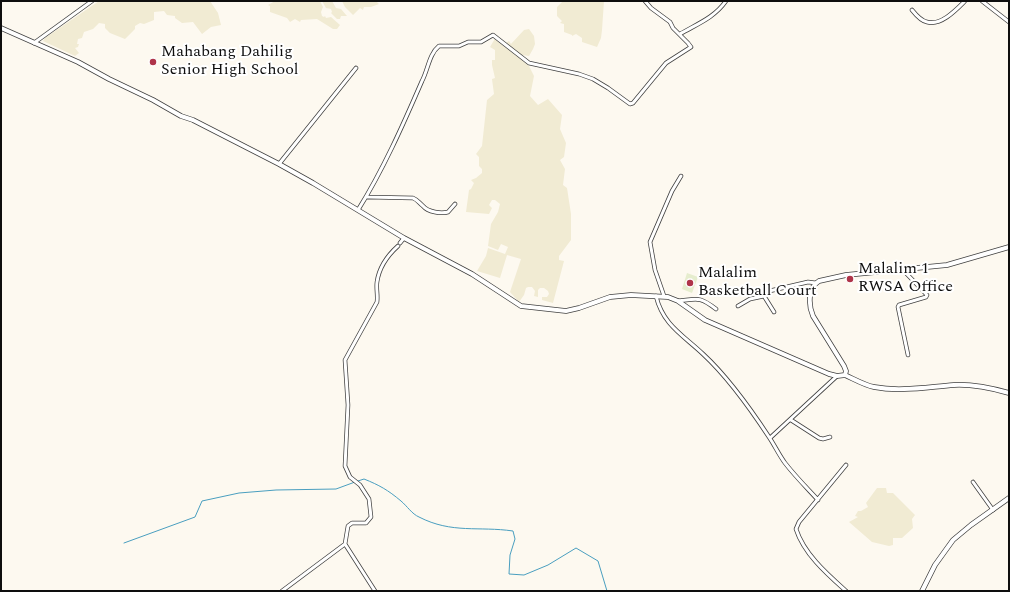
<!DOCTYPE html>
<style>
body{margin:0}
#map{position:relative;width:1010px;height:592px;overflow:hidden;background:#fdf9f0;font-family:Spectral,serif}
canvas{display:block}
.frame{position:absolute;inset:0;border:2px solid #0e0e0e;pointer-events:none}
</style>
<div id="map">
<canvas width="1010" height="592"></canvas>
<div class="frame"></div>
</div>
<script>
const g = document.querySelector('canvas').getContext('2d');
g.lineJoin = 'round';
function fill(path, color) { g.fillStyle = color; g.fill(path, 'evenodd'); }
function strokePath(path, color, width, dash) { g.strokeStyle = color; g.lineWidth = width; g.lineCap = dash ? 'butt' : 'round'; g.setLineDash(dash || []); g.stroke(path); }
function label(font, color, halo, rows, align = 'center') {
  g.font = font + ' Spectral,serif'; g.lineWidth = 4; g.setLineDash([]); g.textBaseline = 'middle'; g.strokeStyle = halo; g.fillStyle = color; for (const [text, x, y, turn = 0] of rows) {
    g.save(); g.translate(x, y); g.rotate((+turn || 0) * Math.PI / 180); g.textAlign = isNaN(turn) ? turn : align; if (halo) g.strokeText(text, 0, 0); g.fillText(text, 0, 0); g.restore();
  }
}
const farmland = new Path2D(`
 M99 1H210L218 13 221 25 211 27 202 34 193 22 182 23 175 18V16L167 15 164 11 154 12V20L144 24 140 23 135 26V29L125 39 110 33 105 28V24L99 23 93 29 84 32 82 38 78 39 77 44H79L78 47 75 48 79 53 75 56 43 41 45 38Z
 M275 1H320L323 7 321 12 322 16 324 17 325 16 326 18 331 17 340 25 337 29H333L317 19 301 20 300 22 295 19 290 22 287 18 270 12V6L268 5Z
 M322 1H332L336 8 341 9 347 16H341L340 19H337L331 13 332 12 331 9 326 8Z
 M342 1H376L379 4 371 7H364L363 10 360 8 353 15 345 7Z
 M563 1H604L602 30 601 38 597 47 582 42V38L576 34 572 36V35L564 32V24L560 23 562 21 557 16V7Z
 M529 29 534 36 535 44 533 49 529 56 522 55V57L526 60 534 76 530 96 538 105 548 99 562 115 560 129 566 143 564 157 560 160 565 169 563 185 567 188 571 214V240L559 256V260L564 261 553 303 542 300V297H547L549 294 548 291 544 288H540L538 290V297L534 296 535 291 532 287H528L526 288 524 295 519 302 510 292 521 259 507 255 500 278 477 271 486 256 488 248 505 254 508 247 501 244 498 250 488 246 491 224 498 212 500 204 495 200H492L489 205 492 208 489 214 466 212 469 190 471 189 474 183 471 180 476 178 482 173V169L479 166V157L476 154 482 146 487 100 494 94 492 79 495 78 492 65V60H495V50L490 47 497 35 503 44 509 41 511 44 524 30Z
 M877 488H886L887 493H893L915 515 912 519 913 528 902 538H893V545L889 546 872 542 849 522 858 517 855 516 858 511H861L868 507 866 503Z`);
const pitch = new Path2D(`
 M687 273 698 277 692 293 682 289Z`);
const stream = new Path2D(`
 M358 481 364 479C379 485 388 490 401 501 407 506 412 514 419 517 452 534 479 526 513 531L515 539 510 555 509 574 524 575 548 565 576 548 598 561 607 591
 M124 543 195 517 202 501 239 493 276 490 336 489 355 482`);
const minor = new Path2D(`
 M982 1 1009 22
 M912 10C916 15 921 21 927 22 941 26 956 10 965 1
 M680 34C697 24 714 18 726 1
 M34 43 92 1
 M279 164 356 68
 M367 197 413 198C418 200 419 203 423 206 428 212 441 214 448 212L455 204
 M358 210C383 170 403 125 422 81 428 70 429 54 439 46H459L468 42H481L493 35 529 63 579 74 593 79 608 88 630 104 633 103 666 63 691 47 688 43 673 28 670 22 651 8 645 1
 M400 243 404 238
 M903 270 927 295 926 297 899 305 898 307 908 355
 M656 296C663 325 683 335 703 354 729 378 750 408 769 437 775 446 779 455 785 463 795 476 807 488 818 500
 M664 296 655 270 650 242 672 191 681 176
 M678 301C698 299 699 296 716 309
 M738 306 750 299 764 296
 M774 312 764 296 765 292 808 282 816 283
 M791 420 819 438 823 439 830 437
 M770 438 837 376
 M973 482 993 510
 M282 591 345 544
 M375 591 345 544 348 526 352 523H366L371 517 369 499 360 485 350 477 345 466 348 405 345 360 377 302C378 295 376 289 377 282 379 268 388 255 398 246
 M846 591C827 574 804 554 796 529L799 522 846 465`);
const tertiary = new Path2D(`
 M1 28 78 62 109 79 153 100 181 116 193 120 279 164 313 183 404 238 472 274 521 306 566 311 579 308 610 297 631 295 668 297 678 301 705 320 829 374 837 376 845 375
 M1009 247 947 265 846 275 819 281C808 288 808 304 813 316L844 366 846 371 845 375C854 379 864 385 874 387 900 392 927 387 954 385 973 384 991 388 1009 393
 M922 591 935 565 953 540 971 525 1009 498`);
const markers = [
 [153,62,4,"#af3449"],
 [850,279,4,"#af3449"],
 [690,283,4,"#af3449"]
];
const poiNames = [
 ["Mahabang Dahilig",161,53],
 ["Senior High School",161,71],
 ["Malalim 1",858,270],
 ["RWSA Office",858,288],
 ["Malalim",698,274],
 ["Basketball Court",698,292]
];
fill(farmland, '#f1ebd3');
fill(pitch, '#e6edce');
strokePath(stream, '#499ebf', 1);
strokePath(minor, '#414141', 4.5);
strokePath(tertiary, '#414141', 5.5);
strokePath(minor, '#fff', 3);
strokePath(tertiary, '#fff', 4);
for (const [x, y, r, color] of markers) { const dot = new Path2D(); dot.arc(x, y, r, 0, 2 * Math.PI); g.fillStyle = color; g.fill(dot); strokePath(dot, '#fff', 1.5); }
label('16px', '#0e0e0e', '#fff', poiNames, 'left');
</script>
